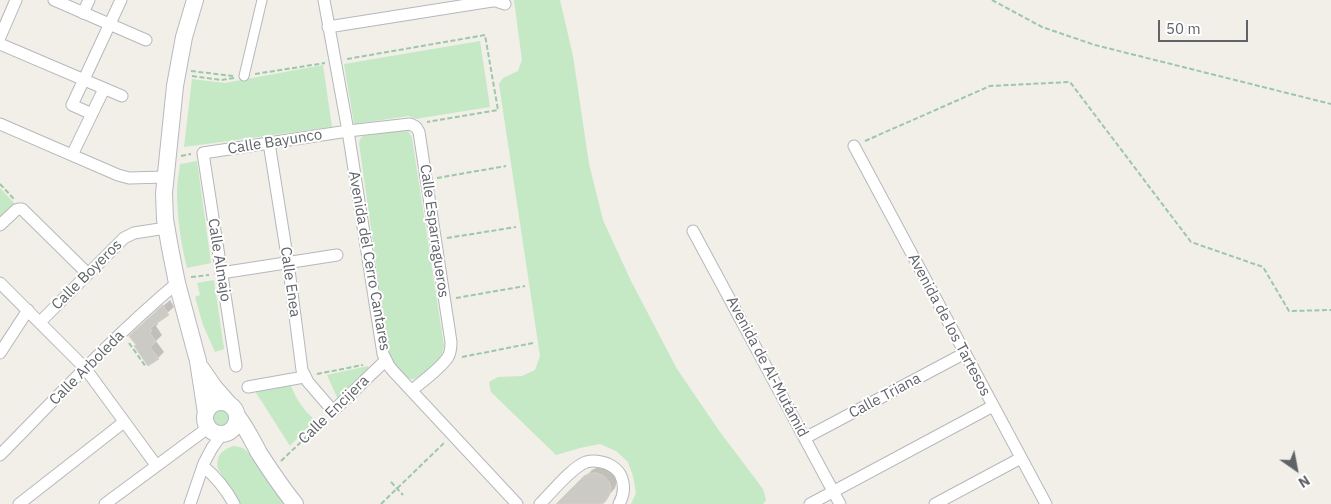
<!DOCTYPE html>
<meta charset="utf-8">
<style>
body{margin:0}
#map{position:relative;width:1331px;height:504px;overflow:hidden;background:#f1efe8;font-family:"IBM Plex Sans",sans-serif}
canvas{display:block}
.north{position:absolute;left:1271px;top:444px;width:50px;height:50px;-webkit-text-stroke:4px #fff;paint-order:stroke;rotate:147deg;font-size:14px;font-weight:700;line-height:20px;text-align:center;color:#5f6368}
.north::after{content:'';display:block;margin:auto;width:18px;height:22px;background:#5f6368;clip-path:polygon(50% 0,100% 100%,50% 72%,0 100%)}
.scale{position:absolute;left:1158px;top:20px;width:90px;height:22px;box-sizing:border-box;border:2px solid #5f6368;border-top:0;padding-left:6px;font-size:15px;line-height:18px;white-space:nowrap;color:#5f6368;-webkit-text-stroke:4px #fff;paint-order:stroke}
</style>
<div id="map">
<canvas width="1331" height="504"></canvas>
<div class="north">N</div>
<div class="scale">50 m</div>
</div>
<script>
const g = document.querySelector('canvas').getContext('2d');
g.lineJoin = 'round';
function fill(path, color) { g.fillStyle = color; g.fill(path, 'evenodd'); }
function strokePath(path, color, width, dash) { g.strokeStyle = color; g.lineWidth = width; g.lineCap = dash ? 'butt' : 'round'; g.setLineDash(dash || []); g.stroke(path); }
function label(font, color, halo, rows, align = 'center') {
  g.font = font + ' "IBM Plex Sans",sans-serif'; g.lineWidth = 4; g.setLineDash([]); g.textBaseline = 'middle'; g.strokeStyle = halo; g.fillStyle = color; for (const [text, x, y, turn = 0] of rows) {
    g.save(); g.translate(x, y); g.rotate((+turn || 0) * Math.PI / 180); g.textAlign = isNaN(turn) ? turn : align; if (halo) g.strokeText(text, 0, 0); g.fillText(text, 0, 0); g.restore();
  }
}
const green = new Path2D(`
 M514 0H560L573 56 589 164 603 220 631 281 677 369 720 432 763 489 766 500 763 504H631L636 493 633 476 628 462 616 451 600 444 580 448 556 455 491 392 489 382 498 377 522 376 535 370 540 356 499 84 503 78 518 71 522 60Z
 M480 41 490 107 415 119 409 116 354 124 344 64Z
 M323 65 332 127 184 147 192 79 225 83Z
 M404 129 408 130 412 138 444 346C443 349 443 352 442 354 439 361 418 381 411 379 403 377 393 362 389 355L359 143 360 139 363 136Z
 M197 161 211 263 187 268C181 243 177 218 177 192 177 183 179 173 180 164Z
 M0 188 16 205 0 220Z
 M214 280 224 349 215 352 203 325 195 297 200 295 197 283Z
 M368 366 370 371 339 402 327 375Z
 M291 386C298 402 302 408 315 420L290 446 255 391Z
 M211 417a10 10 0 1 1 20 0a10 10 0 1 1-20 0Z
 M234 446 243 448 250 454 286 504H240L218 469C215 456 223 449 234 446Z`);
const shadow = new Path2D(`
 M170 300 174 307 157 322 158 324 156 326 162 335 156 341 164 352 158 358 137 329Z
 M598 467H604L611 470 615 475 617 481 615 488 604 501 600 504H558L592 470Z`);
const building = new Path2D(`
 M163 305 169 315 150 328 152 331 150 333 156 342 150 347 159 359 148 366 134 346 136 345 129 336Z
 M591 473H597L604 476 609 482 611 488 609 496 605 502 602 504H556L584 476Z`);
const path = new Path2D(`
 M992 0 1042 27 1095 45 1331 104
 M347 59 485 35 498 110 427 122
 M191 71 233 76
 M255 74 325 63
 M192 76 221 80 234 78
 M865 141 990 86 1070 82 1191 242 1263 267 1289 311 1331 310
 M181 156 191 154
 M437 178 506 166
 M0 184 14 199
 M447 238 516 227
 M191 277 209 275
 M456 298 525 286
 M129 343 146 367
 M462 357 533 343
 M317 374 363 365
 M281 461 324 420
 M391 482 403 495
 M381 504 444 443`);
const pedestrian = new Path2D(`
 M244 76 262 0`);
const minor = new Path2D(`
 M54 0 146 40
 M324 0 348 131 383 354 389 366 394 372 517 504
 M83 13 89 0
 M328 27 492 1H496L505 4
 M0 37 16 0
 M0 44 122 96
 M92 114 72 105 121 0
 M0 124 118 175 129 178 165 177
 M269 143 288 262 302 370 308 382 333 411 386 360
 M854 146 1046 504
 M72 155 104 89
 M0 225 16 210 19 209H22L88 274
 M693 231 840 504
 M221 273 337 255
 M0 283 85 368 156 465
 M40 322 124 238 134 233 166 228
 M0 353 28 310
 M236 366 203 153 348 131 410 124 416 127 419 132 451 342C451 347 451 352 448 357 441 368 422 382 412 390
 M248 387 304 377
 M805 438 965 353
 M0 455C58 396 114 336 177 283
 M203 466C216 477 226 489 234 504
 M19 504 124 422
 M105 504 209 427
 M190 504 204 463 212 448 222 434
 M540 504C551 493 572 467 586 462 593 460 601 461 608 464 614 467 617 469 620 474 625 484 624 495 619 504
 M810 504 993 406
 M935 504 1021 458`);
const secondary = new Path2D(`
 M195 0 184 37 175 86 164 193 165 219 170 248 177 283 198 361 206 413
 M201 368 214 387 228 403
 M205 418a16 16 0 1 1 32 0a16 16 0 1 1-32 0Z
 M237 416C246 427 252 440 259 453 270 470 282 488 295 504`);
const streetNames = [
 ["Calle Bayunco",275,142,-9],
 ["Calle Esparragueros",434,231,82],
 ["Calle Almajo",219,260,81],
 ["Avenida del Cerro Cantares",369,261,80],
 ["Calle Boyeros",87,275,-45],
 ["Calle Enea",290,282,82],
 ["Avenida de los Tartesos",949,325,62],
 ["Avenida de Al-Mutámid",767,367,62],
 ["Calle Arboleda",87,368,-45],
 ["Calle Triana",885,396,-28],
 ["Calle Encijera",334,410,-44]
];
fill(green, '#c5e8c5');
fill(shadow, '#0003');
fill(building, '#cccac5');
strokePath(building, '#d6d1c6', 1);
strokePath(pedestrian, '#b5b8bc', 11);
strokePath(minor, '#b5b8bc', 13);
strokePath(secondary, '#b6babf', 18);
strokePath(path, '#9cc7a9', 2, [5, 2.5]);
strokePath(pedestrian, '#fff', 9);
strokePath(minor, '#fff', 11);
strokePath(secondary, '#fff', 16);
label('15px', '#5f6368', '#fff', streetNames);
</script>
